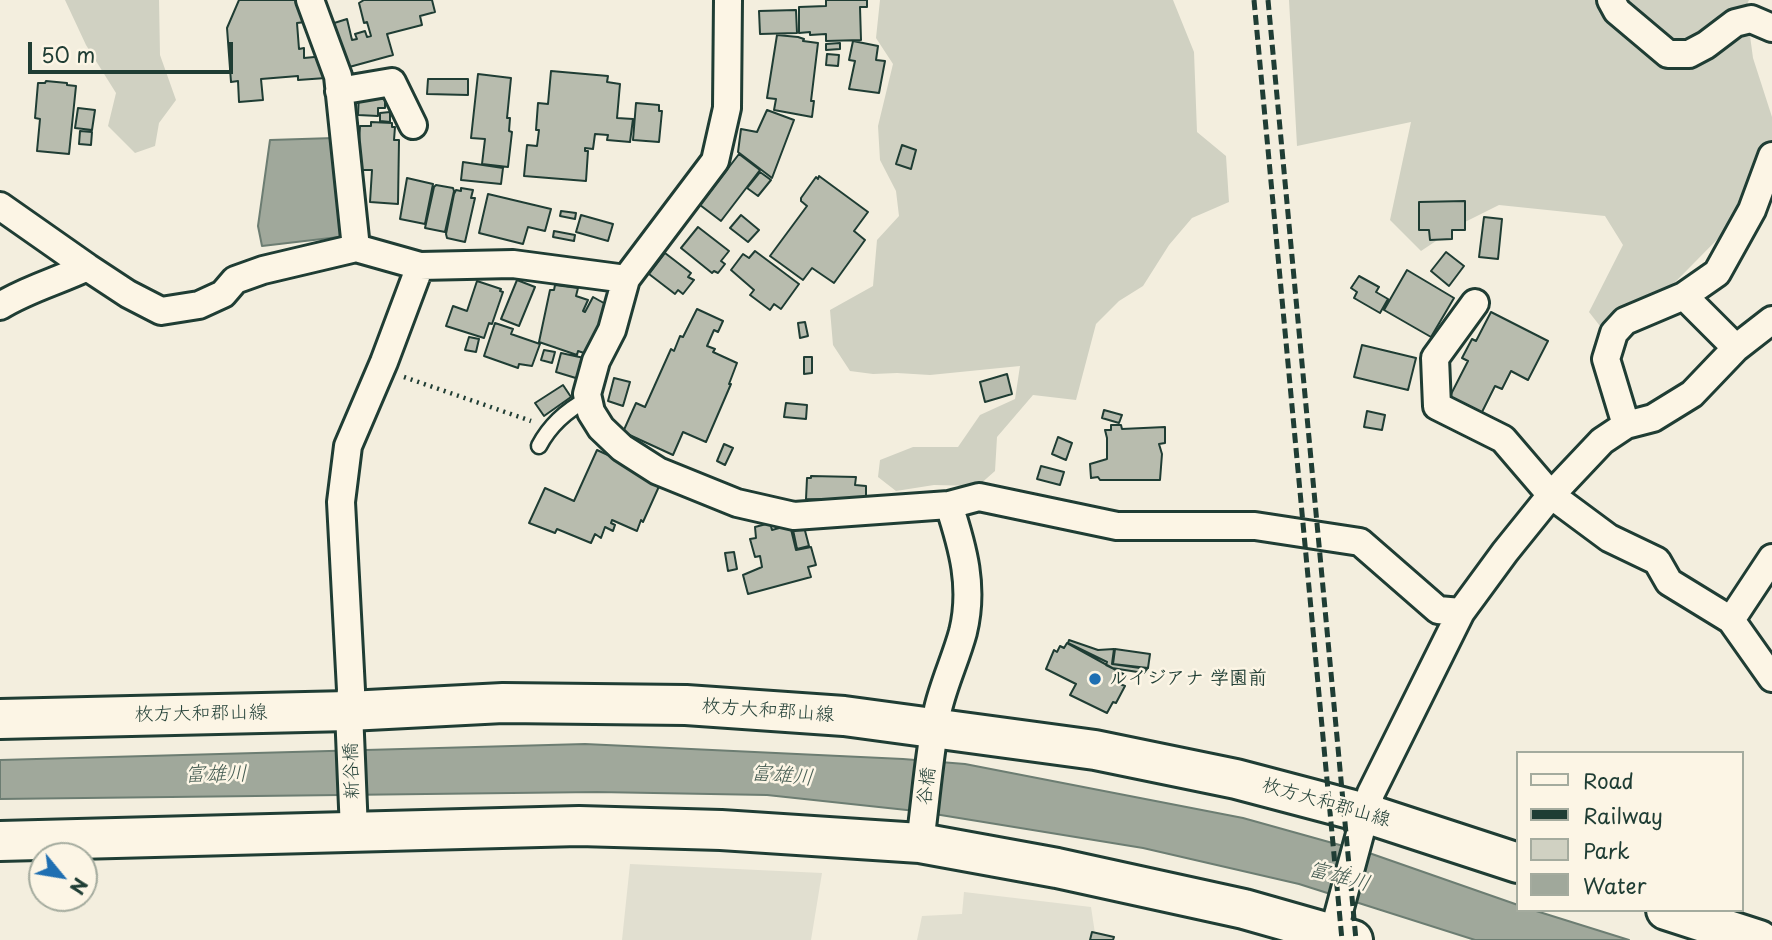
<!DOCTYPE html>
<meta charset="utf-8">
<style>
body{margin:0}
#map{position:relative;width:1772px;height:940px;overflow:hidden;background:#f3eede;font-family:"Playpen Sans",sans-serif}
canvas{display:block}
.legend{position:absolute;left:1516px;top:751px;width:228px;height:161px;box-sizing:border-box;background:#fcf5e5;border:2px solid #a4ab9e;margin:0;padding:9px 12px;list-style:none;font-size:21px;color:#1f3d34}
.legend li{display:flex;align-items:center;gap:14px;height:35px}
.legend b{width:35px;border:2px solid #a4ab9e}
.north{position:absolute;left:28px;top:842px;width:70px;height:70px;box-sizing:border-box;background:#fcf5e5;border:2px solid #a4ab9e;border-radius:50%;rotate:120deg;font-size:19px;font-weight:700;line-height:28px;text-align:center;color:#1f3d34}
.north::after{content:'';display:block;margin:auto;width:24px;height:32px;background:#1f6fb2;clip-path:polygon(50% 0,100% 100%,50% 72%,0 100%)}
.scale{position:absolute;left:28px;top:42px;width:205px;height:32px;box-sizing:border-box;border:4px solid #1f3d34;border-top:0;padding-left:9px;font-size:21px;line-height:24px;white-space:nowrap;color:#1f3d34;-webkit-text-stroke:5px #fcf5e5;paint-order:stroke}
</style>
<div id="map">
<canvas width="1772" height="940"></canvas>
<ul class="legend">
<li><b style="height:9px;background:#fcf5e5"></b>Road</li>
<li><b style="height:9px;background:#1f3d34"></b>Railway</li>
<li><b style="height:19px;background:#d0d1c2"></b>Park</li>
<li><b style="height:19px;background:#a0a89b"></b>Water</li>
</ul>
<div class="north">N</div>
<div class="scale">50 m</div>
</div>
<script>
const g = document.querySelector('canvas').getContext('2d');
g.lineJoin = 'round';
function fill(path, color) { g.fillStyle = color; g.fill(path, 'evenodd'); }
function strokePath(path, color, width, dash) { g.strokeStyle = color; g.lineWidth = width; g.lineCap = dash ? 'butt' : 'round'; g.setLineDash(dash || []); g.stroke(path); }
function label(font, color, halo, rows, align = 'center') {
  g.font = font + ' "Playpen Sans","Klee One",sans-serif'; g.lineWidth = 5; g.setLineDash([]); g.textBaseline = 'middle'; g.strokeStyle = halo; g.fillStyle = color; for (const [text, x, y, turn = 0] of rows) {
    g.save(); g.translate(x, y); g.rotate((+turn || 0) * Math.PI / 180); g.textAlign = isNaN(turn) ? turn : align; if (halo) g.strokeText(text, 0, 0); g.fillText(text, 0, 0); g.restore();
  }
}
const built = new Path2D(`
 M630 864 822 873 811 940H622Z
 M964 892 1091 907 1096 940H917L922 916 962 914Z`);
const green = new Path2D(`
 M65 0H159L160 55 176 100 159 123 155 146 135 153 108 126 116 93 86 45Z
 M880 0H1173L1194 52 1197 132 1226 156 1229 202 1192 218 1169 245 1143 286 1119 301 1096 324 1076 400 1033 395 997 437 995 471 978 486 934 485 896 491 878 477 880 460 913 447H958L980 415 1015 399 1020 366 930 375 897 373 873 374 850 371 833 345 830 310 873 286 877 240 899 216 896 191 880 160 878 126 893 64 876 38Z
 M1289 0H1749L1746 6 1753 58 1772 117V184L1614 344 1589 312 1623 245 1605 216 1499 205 1463 223 1421 251 1390 220 1411 122 1297 146Z`);
const water = new Path2D(`
 M334 138 343 232 339 237 262 246 258 226 270 140Z
 M585 744 903 759 965 764 1243 818 1372 854 1518 905V910H1533L1629 940H1475L1299 884 1143 848 916 811 767 795 597 792 0 799V760Z`);
const building = new Path2D(`
 M239 0H303L305 22 297 23 299 49 304 48V58L325 56 326 78 298 80V76L261 79 263 100 239 102 238 81 231 82 227 28Z
 M364 0H432L435 12 420 16 422 25 387 34 393 55 342 69 331 24 347 19 352 40 357 39 355 34 365 31 367 37 371 36 367 22 364 23 359 3Z
 M826 0H867V7H860L861 40 826 41V34L810 35V32L799 33V7L826 6Z
 M796 10 797 33 760 34 759 11Z
 M777 35 798 37 804 39 803 41 818 43 811 101H814L812 117 774 110 776 99 767 98Z
 M853 41 878 46 876 60 885 61 879 93 849 89 855 61 849 60Z
 M840 43V49L826 50V44Z
 M827 54 839 55 838 66 826 65Z
 M551 71 608 76 607 82 620 84 617 118 633 119 630 142 607 140 608 135 595 134 593 149 585 148V151H588L586 181 524 176 527 145 537 146 539 130H536L538 103 548 104Z
 M478 74 511 78 507 118H510L509 131 512 132 508 167 482 164 485 139 471 138Z
 M428 79H468V95L427 94Z
 M46 81 67 83V85L76 86 69 154 37 151 40 119 35 118 38 83H45Z
 M359 93 385 94V108H378V116L358 115Z
 M636 103 659 105V111H662L659 142 633 140Z
 M78 108 95 110 92 130 75 128Z
 M767 110 794 120 772 178 738 152 741 129 757 132Z
 M390 112V122L380 121V113Z
 M371 122 392 123V127H395L394 140H399L398 204 370 202 372 170H361V161H358L360 126H371Z
 M80 131 92 132 91 145 79 144Z
 M902 145 916 150 911 169 896 164Z
 M739 154 760 170 721 221 700 205Z
 M463 162 503 168 501 184 461 180Z
 M760 172 771 180 758 196 747 188Z
 M819 176 868 212 854 231 865 240 834 283 812 268 803 280 770 256 807 206 801 201V198L816 177 818 179Z
 M407 178 433 184 425 224 400 219Z
 M436 185 453 188 454 191 445 232 425 228 434 187Z
 M461 188 473 190 471 198H475L465 242 447 238 446 234 454 194 456 190 461 191Z
 M488 194 551 209 545 231 528 227 523 244 479 233Z
 M1465 201V230H1452V239L1430 240 1429 230H1419V202Z
 M561 211 576 213 575 219 560 216Z
 M581 215 613 224 608 241 576 232Z
 M741 215 759 230 748 242 730 228Z
 M1484 217 1502 219 1498 259 1479 257Z
 M698 227 729 251 721 261 725 264 718 273 714 271 712 273 681 248Z
 M554 231 575 235 574 241 553 237Z
 M755 251 799 284 781 309 774 304 770 310 750 295 754 290 731 270 743 254 749 258Z
 M1446 252 1464 266 1449 286 1431 271Z
 M665 253 691 273 688 277 694 280 683 294 678 290 675 294 649 274Z
 M1407 270 1454 298 1431 337 1384 310Z
 M1359 276 1379 287 1376 292 1388 299 1380 313 1354 298 1357 292 1351 288Z
 M517 280 535 287 519 326 501 319Z
 M477 281 501 289 500 291 503 292 492 324 489 323 484 338 446 326 453 306 467 311Z
 M555 285 578 288 576 296 588 300 583 311 585 312 593 297 611 307 590 355 578 351 577 355 539 342 550 290H554Z
 M697 309 723 321 718 332 714 330 707 346 715 349 713 352 737 363 729 384H731L706 442 683 432 673 455 623 432 636 403 645 407 671 349 674 351 680 336 683 337Z
 M1491 312 1548 341 1528 380 1511 371 1502 389 1495 386 1480 416 1448 400 1468 361 1462 358 1472 339 1476 341Z
 M805 322 808 336 800 338 798 323Z
 M495 323 513 329 511 334 540 344 532 366 519 364 518 368 484 356Z
 M469 337 479 339 476 352 465 350Z
 M1362 345 1416 358 1408 390 1354 377Z
 M544 350 555 352 552 363 541 360Z
 M561 353 584 358 579 379 556 372Z
 M804 357H812V373L804 374Z
 M1007 374 1012 394 985 402 980 382Z
 M614 378 630 382 623 406 608 401Z
 M563 385 571 397 544 416 535 403Z
 M786 403 807 405 806 419 784 417Z
 M1104 410 1122 415 1119 423 1102 418Z
 M1367 411 1385 415 1382 430 1364 427Z
 M1111 425H1121L1122 429 1165 427V443L1159 444 1162 454 1160 480H1100L1098 477 1091 478 1090 464 1107 459V438L1105 430H1111Z
 M1058 437 1072 443 1066 460 1052 454Z
 M724 444 733 448 725 465 717 461Z
 M597 450 634 467 661 482 643 522 641 520 637 531 612 520 611 523 615 525 613 531 605 527 601 538 595 534 591 543 557 529 555 533 529 523 545 488 574 501Z
 M1041 466 1064 472 1060 485 1037 479Z
 M811 476 856 477 855 485 866 486V497H856L857 500 806 499 807 478H811Z
 M770 523 772 530 790 525 796 550 811 547 816 565 808 567 811 577 748 594 743 575 762 567 760 556 755 557 750 539 756 538 755 527Z
 M803 523 809 546 797 549 792 525Z
 M734 552 737 569 728 571 725 553Z
 M1069 640 1098 650 1114 649 1112 664 1147 669 1144 673 1112 668 1106 665 1107 662 1068 643Z
 M1067 643 1125 675 1120 684 1125 686 1116 703 1113 702 1107 713 1070 695 1076 684 1046 669 1054 650 1057 652 1060 646 1064 648Z
 M1115 649 1150 654 1148 668 1113 664Z
 M1092 932 1114 937 1113 940H1090Z`);
const path = new Path2D(`
 M404 377 531 421`);
const lane = new Path2D(`
 M539 446C550 425 567 410 588 399`);
const street = new Path2D(`
 M310 0 338 76 356 248
 M1611 0 1617 11 1668 54H1689L1706 45 1735 23 1751 19 1772 28
 M339 91 392 82 413 125
 M0 206 87 267
 M626 279 612 330 596 361 587 394 591 412 601 428 622 448 658 471 737 503 794 516 949 505 979 497 1117 526H1255L1360 542 1438 610 1461 612
 M1684 296 1717 273 1752 210 1772 156
 M1475 303 1435 358 1437 406 1503 439 1551 495 1609 538 1657 561 1669 582 1731 620 1772 678
 M0 306C27 289 58 281 87 267L128 294 161 311 199 305 223 294 235 280 263 270 356 248 420 266
 M1626 425 1606 359 1614 333 1625 321 1684 296 1736 348
 M1731 620 1772 558
 M354 831 349 711 351 690 341 502 348 446 384 362 420 266 513 264 626 279 715 161 727 108 728 0
 M920 843C926 799 929 753 938 709 944 683 956 658 963 632 974 587 963 548 949 505
 M1333 934 1371 793 1461 612 1505 552 1551 495 1602 441 1626 425 1653 418 1692 394 1736 348 1772 320`);
const primary = new Path2D(`
 M0 719 349 711 503 703 686 705 844 716 1095 750 1236 779 1365 813 1518 863
 M0 841 579 826 721 830 920 843 1057 868 1244 909 1353 940
 M1666 910 1759 940`);
const rail = new Path2D(`
 M1254 0 1342 940
 M1268 0 1356 940`);
const markers = [
 [1095,679,7,"#1f6fb2"]
];
const poiNames = [
 ["ルイジアナ 学園前",1109,679]
];
const streetNames = [
 ["枚方大和郡山線",768,711,4],
 ["枚方大和郡山線",201,714,-1],
 ["新谷橋",352,771,-92],
 ["谷橋",927,786,-83],
 ["枚方大和郡山線",1326,803,16]
];
const waterNames = [
 ["富雄川",216,775,-1],
 ["富雄川",782,776,5],
 ["富雄川",1339,877,15]
];
fill(built, '#e1dfd0');
fill(green, '#d0d1c2');
fill(water, '#a0a89b');
strokePath(water, '#6c7d72', 2);
fill(building, '#b8bcae');
strokePath(building, '#1f3d34', 2);
strokePath(lane, '#1f3d34', 19);
strokePath(street, '#1f3d34', 32);
strokePath(primary, '#1f3d34', 44);
strokePath(path, '#1f3d34', 4.5, [2, 5]);
strokePath(lane, '#fcf5e5', 14);
strokePath(street, '#fcf5e5', 26);
strokePath(primary, '#fcf5e5', 38);
strokePath(rail, '#1f3d34', 5, [10, 5]);
for (const [x, y, r, color] of markers) { const dot = new Path2D(); dot.arc(x, y, r, 0, 2 * Math.PI); g.fillStyle = color; g.fill(dot); strokePath(dot, '#fcf5e5', 2.5); }
label('bold 19px', '#1f3d34', '#fcf5e5', poiNames, 'left');
label('19px', '#1f3d34', '#fcf5e5', streetNames);
label('italic 21px', '#465d53', '#fcf5e5', waterNames);
</script>
